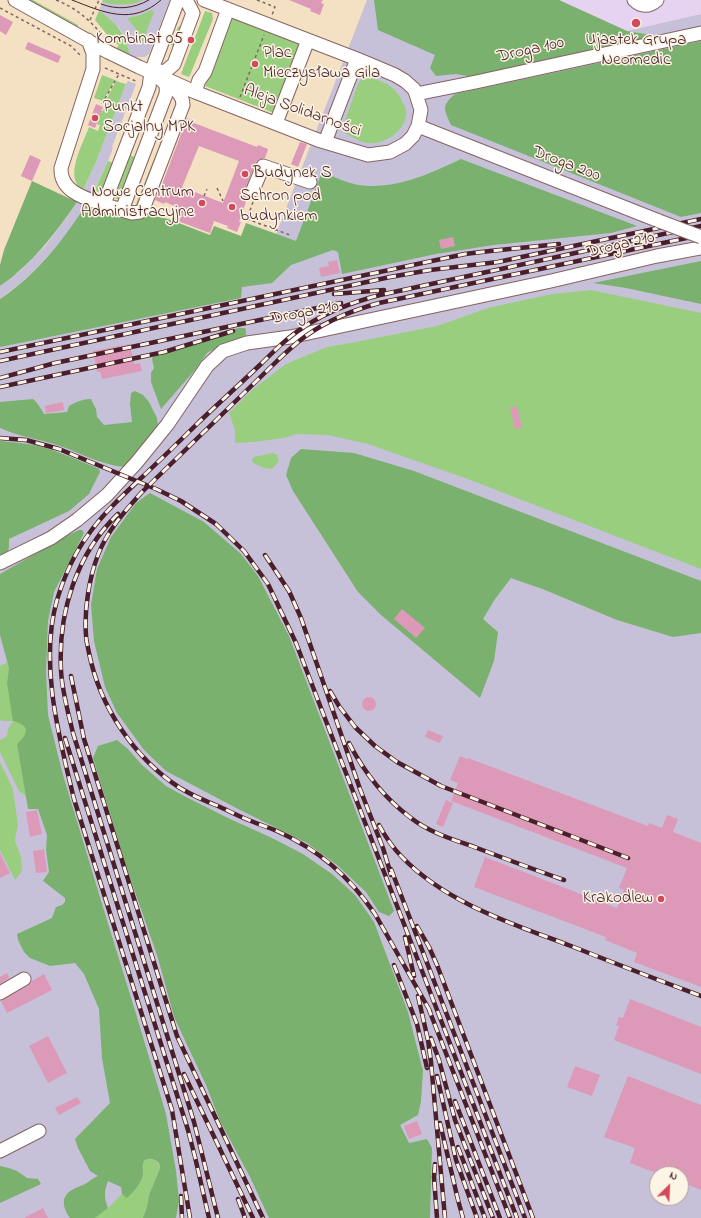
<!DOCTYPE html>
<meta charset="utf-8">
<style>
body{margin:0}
#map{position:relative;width:701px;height:1218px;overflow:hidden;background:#f4e0c3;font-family:"Indie Flower",sans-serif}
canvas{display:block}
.north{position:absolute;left:649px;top:1166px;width:40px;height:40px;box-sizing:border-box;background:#fcf5e5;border:1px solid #b59f9b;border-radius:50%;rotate:24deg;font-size:11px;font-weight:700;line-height:16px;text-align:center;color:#4a1f2b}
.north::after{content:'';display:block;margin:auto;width:14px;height:18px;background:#d1495b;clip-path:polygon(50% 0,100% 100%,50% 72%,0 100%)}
</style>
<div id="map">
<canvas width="701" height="1218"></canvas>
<div class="north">N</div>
</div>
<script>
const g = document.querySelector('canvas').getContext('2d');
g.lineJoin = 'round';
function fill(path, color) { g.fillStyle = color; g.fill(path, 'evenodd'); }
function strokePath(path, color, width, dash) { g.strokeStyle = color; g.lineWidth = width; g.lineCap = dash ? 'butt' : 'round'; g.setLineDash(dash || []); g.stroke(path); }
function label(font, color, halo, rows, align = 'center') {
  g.font = font + ' "Indie Flower",sans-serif'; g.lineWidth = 3; g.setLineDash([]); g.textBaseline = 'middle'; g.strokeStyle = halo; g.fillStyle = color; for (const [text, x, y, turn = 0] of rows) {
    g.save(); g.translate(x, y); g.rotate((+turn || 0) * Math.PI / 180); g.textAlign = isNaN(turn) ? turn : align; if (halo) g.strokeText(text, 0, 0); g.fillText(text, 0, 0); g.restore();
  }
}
const built = new Path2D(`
 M559 0H701V14L627 31Z`);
const industrial = new Path2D(`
 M143 0H170L149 54 145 57H130L126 39 120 29 111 20 99 11 102 2 125 5ZM151 10 142 42 135 28 128 18 140 15Z
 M367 0H559L627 31 701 14V1218H0V312L261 273ZM657 1174H681V1198H657Z
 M128 81 136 84 112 147 113 148 108 161 92 195 83 190 96 162 126 84Z
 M77 202 85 206 63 240 36 269 22 282 0 299V286L21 270 45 246 67 217Z`);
const green = new Path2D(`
 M27 0H33L78 25V27L106 42 105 43Z
 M103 0H143C130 6 117 6 102 2Z
 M151 10 154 12 142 43 135 28 127 18 140 15Z
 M99 11C117 22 127 36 130 57L116 49 119 45 114 43 95 20Z
 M205 11 212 13 213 19 190 75 189 77 181 74Z
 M231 16 301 43 274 113 205 86Z
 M180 26 181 27 174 47 172 46 171 44 178 27Z
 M102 75 115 80 103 101 94 98Z
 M366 78C381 79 396 86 402 101 403 103 405 107 406 109 409 129 385 146 367 143 360 142 352 137 345 133L343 126 358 84 361 80Z
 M116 81 126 84 96 162 83 190C63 178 83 144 89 127L98 131 100 125 97 124 101 111H103L106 103 105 102Z
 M169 130 141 204 135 207 165 131Z
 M130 155 135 157 119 199H116L114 197Z
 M108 161 114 163C109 174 106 191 93 194Z
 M591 290 701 313V569L465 478 368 444 328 435 296 434 284 438 253 442 235 443V430L229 413 252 390 286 364 327 347 356 342 437 326 488 308 552 294Z
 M273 453 277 455 279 461 272 469 264 468 253 463 252 460 254 457Z
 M8 662 9 668 7 683 22 723C30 732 25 737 17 744L26 796 19 791 0 752V740C10 736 6 735 9 727 9 726 13 722 13 721H3L0 720V666Z
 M0 762 13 789 18 826 16 833 15 841 21 857 22 871 15 880 0 850Z
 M147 1159C155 1159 161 1162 159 1171L149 1195 147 1207 143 1218H95L108 1208 122 1194 126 1198C133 1192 142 1184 143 1174 143 1169 142 1165 144 1161Z`);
const forest = new Path2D(`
 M374 0H559L627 31 651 35 650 41 472 77 456 74 436 76 430 68 435 55 378 30Z
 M701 41V213L681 217 451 125C444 109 441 106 455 94Z
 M461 159 637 226 611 233 494 245 436 254 342 274 338 252 333 250 291 265 272 283 242 287 241 298 0 347V299C36 275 62 242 85 206L118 217 140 213 168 219 210 235 214 226 241 236 246 223 296 241 322 172C332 176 349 184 359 185 396 190 429 174 461 159Z
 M32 181 77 202C55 234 32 264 0 286V265L4 250Z
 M701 261V304L626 288 593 283Z
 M238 328H245C247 334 246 336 243 340L208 352 194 371 161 409 151 382V373L154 368 152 359 154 355Z
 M135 391 143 395 149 402 157 418 158 425 155 430 124 467C101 465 81 453 60 446 39 439 20 437 0 428V402L33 399C38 403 41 409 44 414L67 412 69 406C76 402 83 399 91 399L96 409 97 417 104 425 132 422 130 404 131 393Z
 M0 441C11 442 23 443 34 445 56 450 78 460 99 469L100 472 89 494 69 511 9 539C9 550 10 552 0 558Z
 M301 449 354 453 414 471 701 581V633L673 637 617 620 545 590 511 578 495 599 483 619 498 632 494 661 480 698 381 615 358 592 293 491 286 475 291 458Z
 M150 493 204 522 241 554 258 576 289 636 394 911 389 916 379 912 366 892 337 865 307 843 240 810 166 771 144 750 117 713 105 687 94 641 91 605 97 569 111 537 136 503Z
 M79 530H82L84 533 54 592 48 621 46 671 48 715 63 775 106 917 137 1017 166 1114 176 1171 179 1201 176 1218H143L147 1207 149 1195 159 1171 160 1167 159 1163C155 1159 148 1157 144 1161 142 1165 143 1169 143 1174 142 1183 134 1191 128 1197L126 1198 122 1194 121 1187 108 1181C104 1191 104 1198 108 1208L95 1218H70C63 1208 60 1197 72 1190 76 1187 82 1186 87 1183 90 1180 94 1178 98 1176L90 1171 78 1148 75 1139 110 1103 102 1058 99 1009 84 974 75 963 50 966 30 958 24 952 18 940 17 934 52 918 56 907 62 905 65 902V898L43 881 49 872 46 850 47 835 38 809H28L17 744C29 733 30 725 13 721L7 683 9 668 0 635V574L61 539Z
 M117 740 127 748 142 765 166 786 186 797 228 818 272 838 303 854 332 874 355 895 374 922 408 1012 423 1071 421 1101 418 1115 400 1125 409 1143 427 1139 432 1148 430 1218H269L250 1177 220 1121 206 1085 174 1017 158 958 126 866 93 758 98 746Z
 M0 1166 9 1168 17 1171 27 1178 38 1179 41 1184 0 1203Z`);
const building = new Path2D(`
 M289 0H323L321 3 324 4 320 15 310 11 311 9Z
 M0 15 13 22 6 35 0 31Z
 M28 42 61 56 58 63 25 49Z
 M96 104 103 107 95 128 88 125Z
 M187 118 194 121V123L257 147 258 145 268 149 265 158 258 160 256 163 246 187 245 191 248 196 239 222H241L237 232 227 228 228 226 214 221 210 233 175 220 179 208 165 202 164 204 155 200 159 190H160ZM199 146 239 161 223 203 182 187Z
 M300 142 307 144 298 167 291 164Z
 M30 155 41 160 32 181 21 176Z
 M453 237 455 246 441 249 439 240Z
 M337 260 340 273 321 277 319 268 329 266 328 262Z
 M130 344 134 364 140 363 142 371 102 379 100 371 97 372 93 351Z
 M63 402 64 410 46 413 45 406Z
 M517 406 522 428 515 429 510 408Z
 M402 609 425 628 416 638 394 619Z
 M362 704a7 7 0 1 1 14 0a7 7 0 1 1-14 0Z
 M428 730 443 736 440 743 425 737Z
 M460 756 467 759 468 758 648 826 649 823 662 828 667 815 678 819 673 832 701 843V987L634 962 637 953 605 940 606 937 474 887 485 857 617 908 624 890 619 888 627 868 451 801 458 783 450 780Z
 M446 800 453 803 443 827 436 824Z
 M37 810 42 834 30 837 26 812Z
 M44 849 47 872 36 873 33 851Z
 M0 853 10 873 0 878Z
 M7 973 9 978 0 984V977Z
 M44 974 52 990 7 1013 1 1001 28 986 32 981Z
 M630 999 701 1027V1074L614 1040 619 1026 616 1025 619 1017 623 1018Z
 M48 1036 67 1073 48 1083 29 1046Z
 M575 1066 600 1075 592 1096 567 1087Z
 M628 1076 701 1105V1190L681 1182V1174H659L630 1163 635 1148 604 1137Z
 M77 1097 81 1103 59 1115 55 1108Z
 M417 1121 422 1134 409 1139 404 1126Z
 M43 1208 48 1218H24Z`);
const path = new Path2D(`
 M56 0C76 8 89 19 103 36
 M257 0 275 7 272 15
 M0 8 71 46 82 57
 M90 20 99 0
 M105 68 138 82
 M240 97 264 35
 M102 104 119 74
 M217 188 223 201
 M204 196 207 189
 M253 202 247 219 290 235`);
const minor = new Path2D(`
 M15 0 108 52 139 67 195 92 318 140 368 155 390 152 405 144 413 136 418 126 421 110 416 94 414 89 405 81 395 75 357 59 204 0
 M634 0C641 7 649 7 657 0
 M88 40 93 53V69L61 168C60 191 84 198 102 204 112 207 122 210 132 213L140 212 143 209 183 105C183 95 176 90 169 85
 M151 72 166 71 174 64 193 13 186 0
 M195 92 199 80 205 72 228 9
 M416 94 476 82 604 54 701 33
 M276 123 308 40
 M418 126 659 221
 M325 142 357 59
 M253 190 263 166 310 182
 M104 204 149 87 151 72 178 0
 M122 210 166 94C167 87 166 83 160 79
 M0 563 51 538 77 520 107 495 137 462 167 425 207 366 223 351 247 343 290 337 551 281 657 256 701 248
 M0 993 24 979
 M0 1151 39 1131`);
const tram = new Path2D(`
 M72 0C103 12 132 26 161 0
 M101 4C117 10 133 9 149 0`);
const rail = new Path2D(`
 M334 294 384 290
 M0 352 465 254 490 251 559 244
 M0 361 390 277 430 270 498 262 701 219
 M0 378 55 363 341 303
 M0 387 164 352 233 331
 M0 438 26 440 59 449 156 489 181 501 216 524 244 551 268 584 296 643 517 1218
 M118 514C76 554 58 613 61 670 62 691 68 712 73 733L194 1122 218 1218
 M265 555 289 591 301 618 360 789 383 848 391 875
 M71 676 84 739 177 1036 263 1218
 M330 691 339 706 355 727 375 746 397 762 441 786 628 858
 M65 738 188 1130 195 1157 209 1218
 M349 743C364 772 384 798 411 818 430 833 455 840 477 848 506 859 535 870 564 880
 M379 825C385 836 392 847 402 857 446 903 513 924 571 946 614 963 658 980 701 996
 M391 869 525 1218
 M417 926 429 947 437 965 533 1218
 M405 937 414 976
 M394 965 417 1024 427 1068
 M418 996 428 1040 431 1062 445 1218
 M428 1007 510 1218
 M430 1011 375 914C349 876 319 850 277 831 268 827 260 825 251 821 240 817 229 811 218 806 205 801 192 795 180 788 134 758 100 707 89 653 88 647 86 641 86 635 84 611 89 578 98 555 107 531 125 511 141 493L277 361C284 354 291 348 298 342 321 323 350 311 379 303L701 235
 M431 1038 439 1060 455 1120 493 1218
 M184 1074 253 1218
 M437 1076 456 1160 477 1218
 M455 1101 500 1218
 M440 1123 458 1200 463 1218
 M458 1147 485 1218
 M435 1164 434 1177 437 1218
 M181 1196 182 1218
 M238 1199 245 1218
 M190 1218 172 1110 74 799C59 737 39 663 57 600 64 577 74 554 88 535 102 515 120 498 137 482 158 462 179 442 199 422 220 402 241 383 262 363 275 350 288 337 304 327 328 311 353 302 380 295L701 226`);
const minorBridge = new Path2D(`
 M659 221 701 237`);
const markers = [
 [636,23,5,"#d1495b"],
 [191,40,4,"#d1495b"],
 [255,64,4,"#d1495b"],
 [95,118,4,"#d1495b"],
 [245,174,4,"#d1495b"],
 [202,203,4,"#d1495b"],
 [232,207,4,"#d1495b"],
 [661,899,4,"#d1495b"]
];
const poiNames = [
 ["Kombinat 05",183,40,"right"],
 ["Ujastek Grupa",636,41,"center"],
 ["Neomedic",636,61,"center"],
 ["Plac",263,54],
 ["Mieczysława Gila",263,74],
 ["Punkt",103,108],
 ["Socjalny MPK",103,128],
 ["Budynek S",253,174],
 ["Nowe Centrum",194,193,"right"],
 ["Administracyjne",194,213,"right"],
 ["Schron pod",240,197],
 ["budynkiem",240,217],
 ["Krakodlew",653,899,"right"]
];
const streetNames = [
 ["Droga 100",531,51,-13],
 ["Aleja Solidarności",302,112,20],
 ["Droga 200",566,165,21],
 ["Droga 210",621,246,-13],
 ["Droga 210",305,314,-11]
];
fill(built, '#e5d3f1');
fill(industrial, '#c7c0d9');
fill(green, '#99ce7f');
fill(forest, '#7ab16e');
fill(building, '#dc9ab8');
strokePath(minor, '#866360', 15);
strokePath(path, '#866360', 1.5, [3, 3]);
strokePath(minor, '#fff', 13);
strokePath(tram, '#4a1f2b', 1);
strokePath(rail, '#4a1f2b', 4.5);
strokePath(rail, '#fcf5e5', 3, [9]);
strokePath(minorBridge, '#866360', 15, []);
strokePath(minorBridge, '#fff', 13);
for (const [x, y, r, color] of markers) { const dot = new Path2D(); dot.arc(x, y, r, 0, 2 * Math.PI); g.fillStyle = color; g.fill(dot); strokePath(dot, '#fcf5e5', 1.5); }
label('17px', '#4a1f2b', '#fcf5e5', poiNames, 'left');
label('17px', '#4a1f2b', '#fcf5e5', streetNames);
</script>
